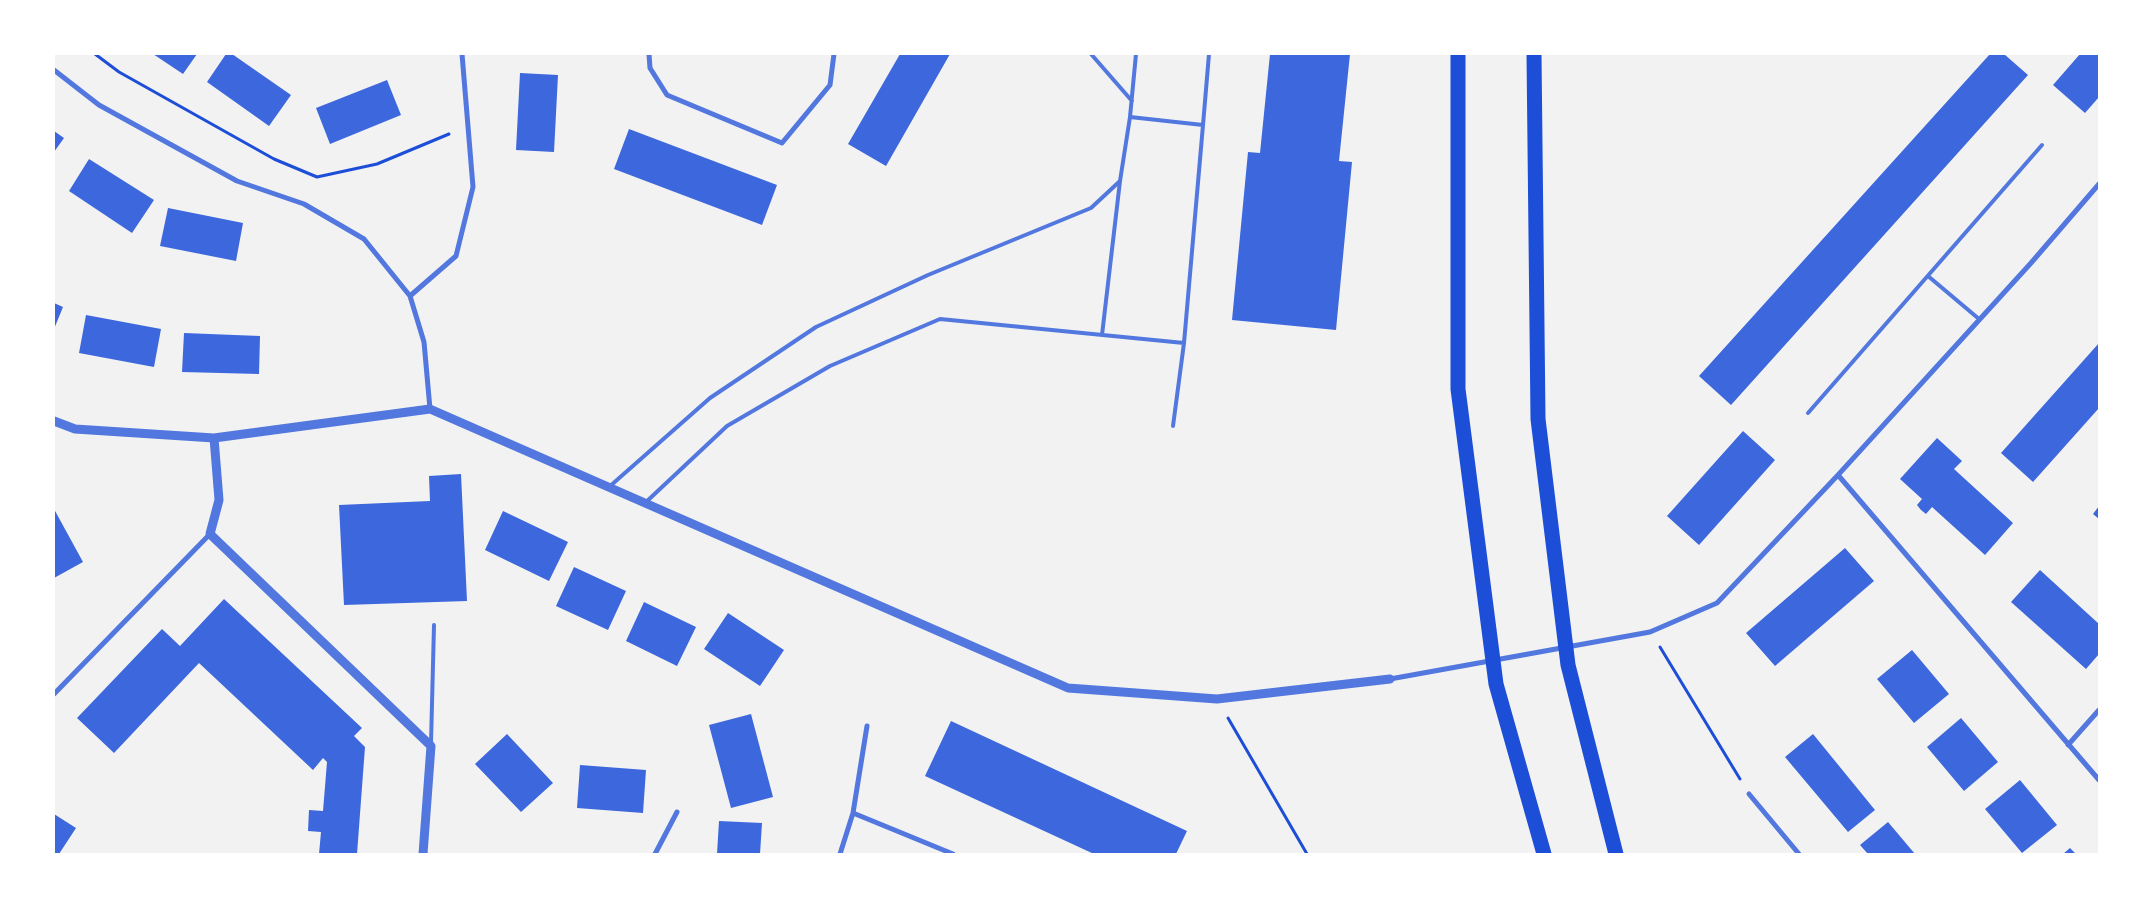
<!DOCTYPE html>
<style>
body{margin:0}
#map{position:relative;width:2153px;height:908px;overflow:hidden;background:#f2f2f2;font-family:"IBM Plex Sans",sans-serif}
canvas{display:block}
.frame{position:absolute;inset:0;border:55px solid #fff;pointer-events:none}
</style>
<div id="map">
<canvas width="2153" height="908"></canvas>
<div class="frame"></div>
</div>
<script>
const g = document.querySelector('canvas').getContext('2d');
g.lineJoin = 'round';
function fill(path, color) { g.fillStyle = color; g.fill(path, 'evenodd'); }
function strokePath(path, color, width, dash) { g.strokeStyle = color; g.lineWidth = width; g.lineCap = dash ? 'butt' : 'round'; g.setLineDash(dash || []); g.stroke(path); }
const building = new Path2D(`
 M153 54H197L183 74Z
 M226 54H232L291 95 269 126 207 82Z
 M900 54H950L886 166 848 144Z
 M1270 54H1350L1339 161 1352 162 1336 330 1232 320 1248 152 1260 153Z
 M1990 54H2004L2028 75 1731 405 1699 376Z
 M2080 54H2099V97L2085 113 2053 85Z
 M520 73 558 75 554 152 516 150Z
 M387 80 401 115 330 144 316 108Z
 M629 129 777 185 762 225 614 169Z
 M54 131 64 138 54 152Z
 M89 159 154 200 132 233 69 191Z
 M168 208 243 223 236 261 160 246Z
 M54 303 63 307 54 329Z
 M86 315 161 329 154 367 79 353Z
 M184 333 260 336 259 374 182 372Z
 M2099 343V408L2033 482 2001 453Z
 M1743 431 1775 460 1699 545 1667 516Z
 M1937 438 1962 461 1954 469 2013 523 1985 555 1932 507 1926 514 1921 510 1917 505 1922 499 1900 479Z
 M461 474 467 601 344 605 339 505 430 501 429 476Z
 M2099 506V519L2093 514Z
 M54 509 83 562 54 578Z
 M503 511 568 542 549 581 485 550Z
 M1845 548 1874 581 1775 666 1746 633Z
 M574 567 626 591 608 630 556 606Z
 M2040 570 2099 624V654L2086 669 2011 602Z
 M224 599 362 728 354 736 365 747 357 854H319L321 832 308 831 309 810 323 811 327 762 323 758 313 770 199 663 114 753 77 718 162 629 180 646Z
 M644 602 696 627 677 666 626 641Z
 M728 613 784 650 760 686 704 649Z
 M1912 650 1949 694 1914 723 1877 679Z
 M751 714 773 797 731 808 709 725Z
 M1961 718 1998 762 1964 791 1927 747Z
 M951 721 1187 831 1176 854H1094L925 776Z
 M507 734 553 783 521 812 475 764Z
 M1813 734 1875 810 1848 832 1785 757Z
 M580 765 646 770 643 813 577 808Z
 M2020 780 2057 825 2022 853 1985 809Z
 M54 814 76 828 59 854H54Z
 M719 821 762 823 760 854H717Z
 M1888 822 1915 854H1868L1860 845Z
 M2070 848 2076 854H2063Z`);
const path = new Path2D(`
 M95 54 119 72 274 159 317 177 377 164 449 134
 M1660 647 1740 779
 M1228 718 1307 854`);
const service = new Path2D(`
 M1091 54 1132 101
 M1130 117 1136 54
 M1203 125 1209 54
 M1928 276 1979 319
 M1102 335 1120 181
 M1808 413 2042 145
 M1173 426 1184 343
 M609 487 710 398 816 327 928 275 1091 208 1120 181 1130 117 1203 125 1184 343 940 319 830 366 727 426 645 503
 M431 743 434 625`);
const minor = new Path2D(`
 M649 54 650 68 667 95 782 143 830 85 834 54
 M54 70 99 105 237 181 304 204 364 239 410 296 424 342 430 409
 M410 296 456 256 473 187 462 54
 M1838 475 2099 780
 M1390 679 1650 632 1717 603 1838 475 2031 263 2099 184
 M54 694 210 534
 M2068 745 2099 710
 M1749 794 1799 854
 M853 813 953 854
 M655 854 677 812
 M840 854 853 813 867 726`);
const tertiary = new Path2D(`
 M54 421 75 429 214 438 430 409 1068 688 1217 699 1390 679
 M214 438 219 500 210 534 431 746 423 854`);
const motorway = new Path2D(`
 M1458 54V389L1496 684 1544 854
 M1534 54 1538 419 1568 665 1616 854`);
fill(building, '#3d67dc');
strokePath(path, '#1d4ed8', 3);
strokePath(service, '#5277de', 4);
strokePath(minor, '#5277de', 5);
strokePath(tertiary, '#5277de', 9);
strokePath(motorway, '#1d4ed8', 15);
</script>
